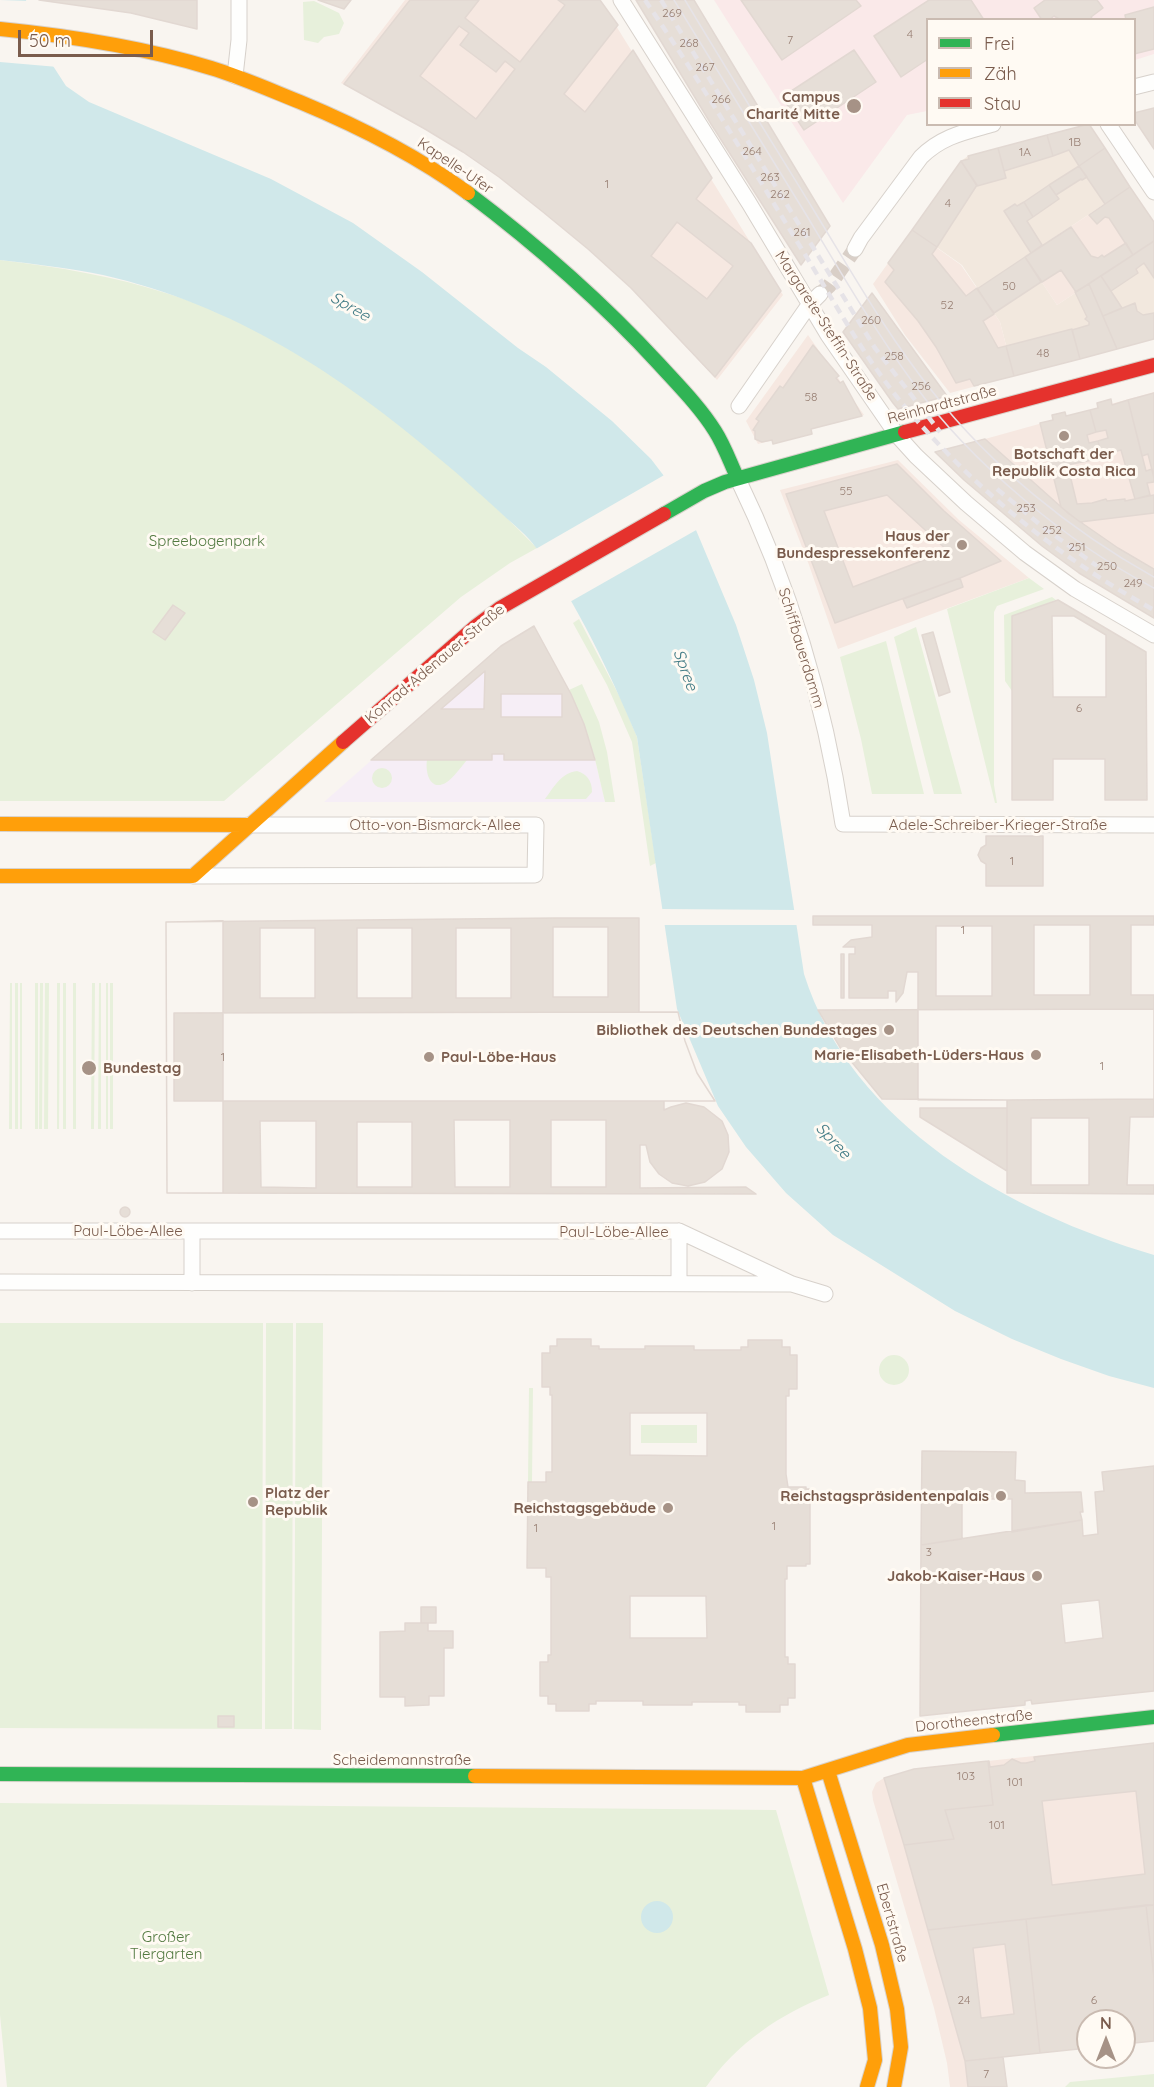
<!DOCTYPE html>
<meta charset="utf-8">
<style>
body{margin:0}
#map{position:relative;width:1154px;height:2087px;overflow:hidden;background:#f9f5f0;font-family:Quicksand,sans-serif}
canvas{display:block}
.legend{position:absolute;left:926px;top:18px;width:210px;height:108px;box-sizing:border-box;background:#fffaf3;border:2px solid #cabbb1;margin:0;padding:8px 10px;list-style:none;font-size:18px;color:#7a5c4d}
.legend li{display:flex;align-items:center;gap:12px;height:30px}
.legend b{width:30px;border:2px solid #cabbb1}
.north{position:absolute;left:1076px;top:2009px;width:60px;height:60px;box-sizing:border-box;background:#fffaf3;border:2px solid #cabbb1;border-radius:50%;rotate:0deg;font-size:16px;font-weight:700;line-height:24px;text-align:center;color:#7a5c4d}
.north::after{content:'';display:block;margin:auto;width:21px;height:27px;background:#a69286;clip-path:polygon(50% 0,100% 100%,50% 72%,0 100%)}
.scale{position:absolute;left:18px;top:30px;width:135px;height:27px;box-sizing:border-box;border:3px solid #7a5c4d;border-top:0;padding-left:8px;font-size:18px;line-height:21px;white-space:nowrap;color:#7a5c4d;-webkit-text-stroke:4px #fffaf3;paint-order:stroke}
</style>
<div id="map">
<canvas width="1154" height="2087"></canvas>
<ul class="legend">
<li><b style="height:8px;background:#30b455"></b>Frei</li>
<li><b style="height:8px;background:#ff9f0a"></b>Zäh</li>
<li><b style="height:8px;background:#e5322d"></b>Stau</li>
</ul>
<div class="north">N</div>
<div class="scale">50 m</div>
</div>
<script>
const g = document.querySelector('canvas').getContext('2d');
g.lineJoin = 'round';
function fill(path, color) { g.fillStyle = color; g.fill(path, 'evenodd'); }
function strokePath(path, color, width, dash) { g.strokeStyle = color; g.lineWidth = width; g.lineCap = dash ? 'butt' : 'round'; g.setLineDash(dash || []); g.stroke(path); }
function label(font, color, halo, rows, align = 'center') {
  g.font = font + ' Quicksand,sans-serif'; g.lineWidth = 6; g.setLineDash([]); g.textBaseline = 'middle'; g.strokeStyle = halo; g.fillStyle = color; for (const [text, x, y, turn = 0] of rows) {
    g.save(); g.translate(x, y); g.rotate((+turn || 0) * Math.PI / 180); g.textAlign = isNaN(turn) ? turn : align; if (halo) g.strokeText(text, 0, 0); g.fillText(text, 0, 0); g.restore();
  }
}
const residential = new Path2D(`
 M1089 125 1130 187 1025 257 1057 305 1154 241V339L1014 376 1000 322 962 265 912 230 961 161 968 156Z`);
const commercial = new Path2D(`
 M405 0H600L783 295 717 380 631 288 588 249 543 212 499 177 463 152 387 107 341 83Z
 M1130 187 1154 222V241L1057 305 1025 257Z
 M912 230 961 265 1000 322 1014 376 950 393 905 335 873 284Z
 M808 335 864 415 758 444 746 421Z
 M1154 392V569L1118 548 1069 514 985 439Z
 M898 460 959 520 1029 578 838 649 809 565 780 490Z
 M1154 1743V2041L1124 2044V2021H1088V2048L1003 2057 1007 2087H950L947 2063 934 2008 873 1800 872 1792 876 1783 884 1778 914 1769Z`);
const education = new Path2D(`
 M534 626 571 694 584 724 594 755 605 802H324L501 646Z`);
const medical = new Path2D(`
 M714 0H1154V54L1135 60 1134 20H928L927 111 907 115 843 203Z`);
const green = new Path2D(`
 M314 1 339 13 344 23 339 34 324 37 318 43 304 40 303 2Z
 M0 260C58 267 114 276 169 294 301 335 441 449 537 548L510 563 461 597 224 801H0Z
 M1029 578 1044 589 997 606 994 612V785L997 803H995L947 609Z
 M1052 597 1056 600 1012 617V691L1005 681 1004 615Z
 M579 619 623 703 637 737 656 863 650 866 632 742 607 685 573 623Z
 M916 627 962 794H934L894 637Z
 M886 641 924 794H872L861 739 840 657Z
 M582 684 599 722 607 752 615 802H605L594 755 569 690Z
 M427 760H467C461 767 454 777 447 782 430 793 425 772 427 760Z
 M372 778a10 10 0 1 1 20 0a10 10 0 1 1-20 0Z
 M577 771C587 774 592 781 592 792L586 799H545C554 787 561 773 577 771Z
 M10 983H12V1129H9Z
 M15 983H18V1129H15Z
 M20 983H22V1129H20Z
 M35 983H38V1129H35Z
 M40 983H43L42 1129H39Z
 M45 983H49L48 1129H44Z
 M57 983H60L59 1129H57Z
 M63 983H66V1129H63Z
 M73 983H76V1129H73Z
 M92 983H95L94 1129H91Z
 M99 983H101V1129H98Z
 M106 983H108V1129H106Z
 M110 983H113V1129H110Z
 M0 1323H263L262 1729 0 1728Z
 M266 1323H293L292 1729H265Z
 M296 1323H323L321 1730 294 1729Z
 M879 1370a15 15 0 1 1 30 0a15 15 0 1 1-30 0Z
 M529 1388H533L532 1482H528Z
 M641 1425H697V1443H641Z
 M0 1803 776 1810 829 1995C780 2014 737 2043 706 2087H7L0 2015Z
 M1154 2074V2087H1065L1070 2082Z`);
const water = new Path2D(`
 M0 0H26L35 38 66 86 89 102 271 179 353 223 422 272 518 348 546 367 612 421 651 459 664 476 696 530 736 625 754 680 767 733 804 974C852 1126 1010 1212 1154 1255V1388L1109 1376 1061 1359 1012 1339 955 1311 833 1235 786 1193 746 1147 718 1106 677 1009 637 737C611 676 577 602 537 549 528 536 514 525 502 514 482 496 462 477 441 460 340 374 234 305 103 275 69 268 34 264 0 260Z
 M641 1917a16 16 0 1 1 32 0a16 16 0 1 1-32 0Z`);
const pier = new Path2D(`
 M0 0 29 1 37 37 58 67 0 62Z
 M666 474 698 529 568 603 534 550Z
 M660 909 796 910 798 925H662Z`);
const building = new Path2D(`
 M39 0H197V29L131 13Z
 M318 0H351L344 9Z
 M410 0H479L465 18 520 62 565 5 558 0H600L618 25 564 94 585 112 633 50 712 178 696 199 751 243 781 291 715 377 631 288 588 249 543 212 499 177 463 152 425 129 344 84ZM459 26 469 33 460 45 496 72 505 61 515 69 476 119 420 76ZM677 222 733 266 707 299 651 256Z
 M636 0H694L830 226 801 265 711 124Z
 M741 0H856L861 6 782 60Z
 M929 0H971L984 20H928V59L901 77 874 36Z
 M1045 0H1097L1103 8 1091 17 1093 20H1061L1054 16 1049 20H1042L1034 8Z
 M1154 7V49L1134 54V20H1126L1125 15Z
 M854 50 876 82 804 130 782 97Z
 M1154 108V149L1134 119V113Z
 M1089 124 1105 148 1079 166 1069 150 1053 156 1047 135Z
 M1047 135 1053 156 1004 171 998 148Z
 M998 148 1006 178 977 186 961 161 969 159 968 156Z
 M1105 148 1130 187 1105 204 1079 166Z
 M961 161 977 185 937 247 912 230Z
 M1079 166 1087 177 1082 180 1081 179 1056 195 1049 185Z
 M1049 185 1059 199 1033 217 1024 202Z
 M1130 187 1154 222V241L1133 255 1109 218 1105 217 1097 224 1089 215Z
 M1024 202 1033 217 1027 221 1042 245 1031 253 1004 211 1015 204 1017 206Z
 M1071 227 1091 256 1098 258 1102 255 1104 257 1126 243 1133 255 1076 292 1061 270 1042 282 1025 257Z
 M912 230 937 247 932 254 966 296 977 288 994 314 983 321 998 348 1006 346 1014 376 974 386 970 379 956 383 936 347 918 321 885 282 894 270 888 263Z
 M1154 241V278L1144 263 1136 269 1138 273 1111 291 1101 276Z
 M1025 257 1041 282 994 313 977 289Z
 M1101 276 1122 308 1103 316 1089 284Z
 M1089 284 1117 349 1080 359 1072 330 1089 325V322L1085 319 1087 317 1075 292Z
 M872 293 947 396 898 409 893 403 843 332Z
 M1135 303 1137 311 1143 315 1154 313V339L1117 349 1103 316Z
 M1072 329 1080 359 1014 376 1006 346Z
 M813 345 839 376 836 378 840 383 843 381 862 416 811 429 812 434 773 444 772 440 762 442 755 439V431L753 430 759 421 756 419 780 386 783 388Z
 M1154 393V478L1148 454 1142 456 1128 400Z
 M1111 399 1112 405 1128 400 1146 471 1152 469 1154 478V482L1147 483 1150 495 1135 499 1121 450 1105 454V457L1102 458 1098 441 1108 438 1106 430 1096 432 1090 410 1098 408 1097 403Z
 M1090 410 1096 432 1087 435 1089 443 1098 441 1102 458 1067 465 1070 475 1054 479 1040 423 1053 420 1052 415 1065 412 1066 416Z
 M985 439 1069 514 1118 548 1154 569V618L1079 573 1042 546 964 480 935 452Z
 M897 464 944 511 1001 561 960 578 835 623 786 494ZM887 495 948 551 853 587 824 511Z
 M1070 475 1077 504 1092 503 1106 499 1107 501 1125 499V501L1154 495V513L1080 522 1061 507 1054 479Z
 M960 578 963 587 907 608 903 599Z
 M1058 600 1146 652 1147 800H1105V759H1053V800H1012V616ZM1052 616H1074L1106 635V697H1053Z
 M173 605 185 613 165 640 153 632Z
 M534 626 571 694 584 724 595 760H504V754H492V760H371L501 646ZM485 671 484 709H441ZM501 694H562V717H501Z
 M933 632 950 692 939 696 922 635Z
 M986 836H1043V886H986V864L981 861 978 855 981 848 986 845Z
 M813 916H1154V925H1131V995H1154V1117H1130L1127 1185H1154V1194L1007 1193V1100H918V972H907L903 993 896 1002V991H888V998H849V954H855V947H843L851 940 872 937V925H813ZM1034 925H1090V995H1034ZM936 926H992V996H936ZM1031 1118H1089V1185H1031Z
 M556 918H639V1012H678L685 1041 697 1073 715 1101H664V1110L671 1107 686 1103 704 1107 722 1121 728 1135 729 1152 722 1169 705 1182 688 1186 672 1183 659 1174 650 1162 646 1145H640V1188L746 1187 756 1194 167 1193 166 922ZM553 927H608V997H553ZM260 928H315V998H260ZM357 928H412V998H357ZM456 928H511V998H456ZM454 1120H510V1187H455ZM551 1120H606V1187H551ZM260 1121H316V1188L261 1187ZM357 1122H412V1187H357Z
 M223 921V1193H167L166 922Z
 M841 954H844V998H841Z
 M1154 1009V1099L1007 1100 882 1099 841 1049 818 1010Z
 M678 1012 685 1041 697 1073 715 1101H174V1013Z
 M920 1108H1007V1171L920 1117Z
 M120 1212a5 5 0 1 1 10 0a5 5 0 1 1-10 0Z
 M557 1339H591V1346H599V1349H645V1346H694V1350H741V1347H748V1340H782V1347H790V1355H797V1389H789V1396H786V1474L788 1487H806V1489H810V1564H806V1566H787V1579H785V1657H788V1664H795V1698H788V1705H780V1712H746V1705H739V1702H692V1705H643V1701H596V1704H589V1711H556V1704H548V1696H540V1662H548V1655H551V1577H546V1568H527L528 1482H546V1472H552V1395H550V1387H542V1353H550V1346H557ZM630 1413H707V1456L630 1455ZM630 1596H706L707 1638H630Z
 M922 1451 1016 1452 1015 1480 1025 1481V1493L1081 1492 1083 1512H1080L1082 1520 1012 1532V1499H962V1539L921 1545Z
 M1154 1466V1691L1032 1704 1031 1700 1025 1701V1705L920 1716 921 1545 1082 1520 1083 1536 1098 1534 1095 1492 1104 1491 1102 1472ZM1099 1600 1103 1638 1065 1643 1061 1604Z
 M421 1607H436V1623H421Z
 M405 1623H428V1631H453V1648H444V1696H429V1705L405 1706V1697H380V1632L405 1631Z
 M218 1716H234V1727H218Z
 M1154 1743V1905L928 1930 904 1845 954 1839 945 1810 993 1805 988 1761H989L990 1767 1004 1765 1012 1759 1021 1763H1026L1035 1761 1034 1757ZM1136 1791 1145 1874 1052 1885 1042 1801Z
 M988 1761 993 1805 945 1810 954 1839 904 1845 884 1778 914 1769Z
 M1146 1905H1154V1978Z
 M1146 1905 1154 1978V2041L1124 2044V2021H1088V2048L1040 2053 1026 1919Z
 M1026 1919 1040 2053 965 2061 928 1930ZM1005 1944 1014 2014 981 2018 973 1948Z
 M1003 2057 1007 2087H968L965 2061Z`);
const streetTunnel = new Path2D(`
 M820 294 829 286 855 249`);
const street = new Path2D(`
 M621 0 749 203 828 335 897 435 916 456 966 503 1025 553 1075 589 1154 635
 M235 76 239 40V0
 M1134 87 1154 82
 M1108 124 1154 192
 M855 249 861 238 921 157C942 136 965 132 993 124
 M739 406 809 305 820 294
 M737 477C790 586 825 705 843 824L1154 825
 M193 876 535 875 536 825H248
 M0 1231H679V1283
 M192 1231V1283
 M679 1231 792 1284 825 1294
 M0 1282 792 1284`);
const fast = new Path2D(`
 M468 193C537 245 601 301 659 364 679 386 700 407 715 431 724 445 730 462 737 477
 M664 514 704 491 725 482 905 432
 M993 1735 1154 1717
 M0 1774 475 1776`);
const slow = new Path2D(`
 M0 29C71 36 142 47 211 68 241 77 270 90 300 102 360 127 416 155 468 193
 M0 824 248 825
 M0 876H193L343 742
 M828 1771 882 1945 897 2009 901 2047 894 2087
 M475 1776 803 1778
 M867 2087 875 2060 870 2008 855 1949 803 1778 908 1745 993 1735`);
const jam = new Path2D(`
 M905 432 1154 365
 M343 742 476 626 500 608 664 514`);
const tram = new Path2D(`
 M674 0C718 72 762 144 807 216 841 273 875 331 914 384 971 463 1068 543 1154 588
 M685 0C727 70 770 139 813 209 851 271 887 335 932 391 991 466 1071 531 1154 577`);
const rail = new Path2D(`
 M645 0C703 85 755 173 809 261 839 310 868 363 906 408 977 491 1058 557 1154 610
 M661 0 875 348 940 432
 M997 489 1043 527 1097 566`);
const markers = [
 [854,106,8,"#a69286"],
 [1064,436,6,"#a69286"],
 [962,545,6,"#a69286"],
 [889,1030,6,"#a69286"],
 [1036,1055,6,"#a69286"],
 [429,1057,6,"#a69286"],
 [89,1068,8,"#a69286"],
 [1001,1496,6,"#a69286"],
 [253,1502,6,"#a69286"],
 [668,1508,6,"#a69286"],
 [1037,1576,6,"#a69286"]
];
const numberNames = [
 ["269",672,13],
 ["4",910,34],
 ["7",790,40],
 ["268",689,43],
 ["267",705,67],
 ["266",721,99],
 ["1B",1075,142],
 ["264",752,151],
 ["1A",1025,152],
 ["263",770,177],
 ["1",607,184],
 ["262",780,194],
 ["4",948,203],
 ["261",802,232],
 ["50",1009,286],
 ["52",947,305],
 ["260",871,320],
 ["48",1043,353],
 ["258",894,356],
 ["256",921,386],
 ["58",811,397],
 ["55",846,491],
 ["253",1026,508],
 ["252",1052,530],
 ["251",1077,547],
 ["250",1107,566],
 ["249",1133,583],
 ["6",1079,708],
 ["1",1012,861],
 ["1",963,930],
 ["1",223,1057],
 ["1",1102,1066],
 ["1",774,1526],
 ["1",536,1528],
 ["3",929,1552],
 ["103",966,1776],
 ["101",1015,1782],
 ["101",997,1825],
 ["24",964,2000],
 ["6",1094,2000],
 ["7",986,2074]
];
const poiNames = [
 ["Campus",840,97],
 ["Charité Mitte",840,114],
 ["Botschaft der",1064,454,"center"],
 ["Republik Costa Rica",1064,471,"center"],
 ["Haus der",950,536],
 ["Bundespressekonferenz",950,553],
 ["Bibliothek des Deutschen Bundestages",877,1030],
 ["Marie-Elisabeth-Lüders-Haus",1024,1055],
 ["Paul-Löbe-Haus",441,1057,"left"],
 ["Bundestag",103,1068,"left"],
 ["Platz der",265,1493,"left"],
 ["Republik",265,1510,"left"],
 ["Reichstagspräsidentenpalais",989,1496],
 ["Reichstagsgebäude",656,1508],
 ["Jakob-Kaiser-Haus",1025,1576]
];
const streetNames = [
 ["Kapelle-Ufer",455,166,34],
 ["Margarete-Steffin-Straße",826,326,57],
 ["Reinhardtstraße",942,405,-15],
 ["Schiffbauerdamm",801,648,73],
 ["Konrad-Adenauer-Straße",435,664,-40],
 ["Otto-von-Bismarck-Allee",435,825],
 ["Adele-Schreiber-Krieger-Straße",998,825],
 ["Paul-Löbe-Allee",128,1231],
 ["Paul-Löbe-Allee",614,1232],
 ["Dorotheenstraße",974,1721,-6],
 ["Scheidemannstraße",402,1760],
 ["Ebertstraße",892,1923,74]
];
const parkNames = [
 ["Spreebogenpark",207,541],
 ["Großer",166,1937],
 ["Tiergarten",166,1954]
];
const waterNames = [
 ["Spree",350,307,30],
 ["Spree",685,670,70],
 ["Spree",833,1141,47]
];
fill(residential, '#f2e8de');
fill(commercial, '#f6e8e1');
fill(education, '#f6eef6');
fill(medical, '#fae9e9');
fill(green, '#e7f0db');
fill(water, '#d0e8ea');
fill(pier, '#f9f5f0');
fill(building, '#e6ded7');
strokePath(building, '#e2d8d2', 1.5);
strokePath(streetTunnel, '#d9cfc7', 15, [15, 8]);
strokePath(street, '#d7d1cb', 17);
strokePath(fast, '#d9d2cb', 16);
strokePath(slow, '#d9d2cb', 16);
strokePath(jam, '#d9d2cb', 16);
strokePath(street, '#fefefd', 15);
strokePath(fast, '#30b455', 14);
strokePath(slow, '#ff9f0a', 14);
strokePath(jam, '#e5322d', 14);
strokePath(tram, '#e6e3e7', 1.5);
strokePath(rail, '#e6e3e7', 4.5, [9, 6]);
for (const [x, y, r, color] of markers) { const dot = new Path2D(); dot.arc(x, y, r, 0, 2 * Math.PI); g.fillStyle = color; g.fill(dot); strokePath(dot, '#fffaf3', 2); }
label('12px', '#977e72', null, numberNames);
label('bold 15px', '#7a5c4d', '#fffaf3', poiNames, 'right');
label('15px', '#7a5c4d', '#fffaf3', streetNames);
label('15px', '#537a41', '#fffaf3', parkNames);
label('italic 16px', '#437c86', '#fffaf3', waterNames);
</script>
